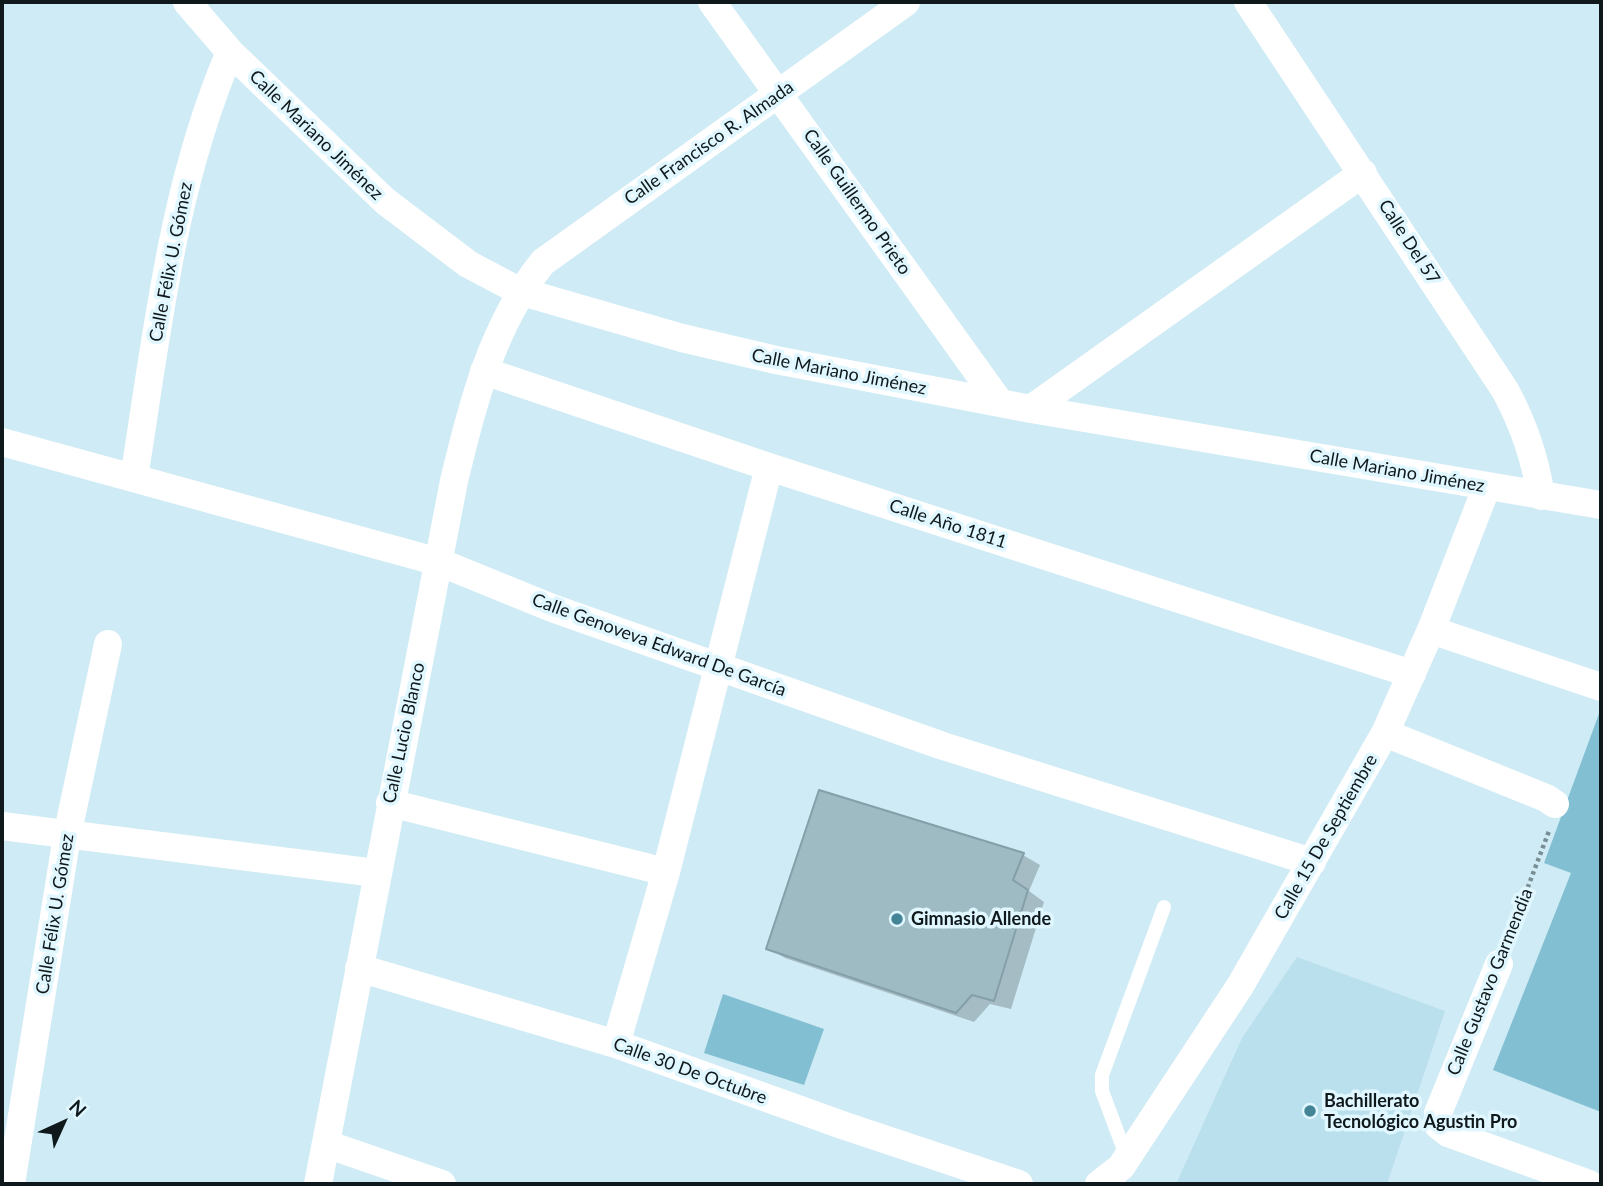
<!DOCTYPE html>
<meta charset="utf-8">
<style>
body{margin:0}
#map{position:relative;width:1603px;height:1186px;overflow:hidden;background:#cfebf5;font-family:Lato,sans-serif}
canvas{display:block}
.frame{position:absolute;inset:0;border:4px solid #0f191c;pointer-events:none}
.north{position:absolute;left:28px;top:1088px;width:70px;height:70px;-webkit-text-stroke:5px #e0f7ff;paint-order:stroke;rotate:45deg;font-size:19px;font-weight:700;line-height:28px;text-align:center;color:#0f191c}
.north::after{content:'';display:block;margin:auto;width:24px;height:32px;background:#0f191c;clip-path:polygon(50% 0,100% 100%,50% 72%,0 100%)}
</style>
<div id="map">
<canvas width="1603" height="1186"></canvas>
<div class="frame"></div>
<div class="north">N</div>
</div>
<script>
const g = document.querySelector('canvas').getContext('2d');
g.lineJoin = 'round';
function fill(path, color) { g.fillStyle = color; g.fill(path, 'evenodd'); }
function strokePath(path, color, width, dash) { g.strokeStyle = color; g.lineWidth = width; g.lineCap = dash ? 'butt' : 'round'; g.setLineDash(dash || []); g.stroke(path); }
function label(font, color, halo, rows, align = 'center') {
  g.font = font + ' Lato,sans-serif'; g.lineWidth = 7; g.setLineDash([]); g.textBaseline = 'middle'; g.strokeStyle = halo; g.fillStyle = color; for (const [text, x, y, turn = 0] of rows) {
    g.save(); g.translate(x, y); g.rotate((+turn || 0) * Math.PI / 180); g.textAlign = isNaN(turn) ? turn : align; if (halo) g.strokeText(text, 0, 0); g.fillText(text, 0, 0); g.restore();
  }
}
const built = new Path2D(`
 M1297 957 1445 1011 1387 1184H1176L1242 1038Z`);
const green = new Path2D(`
 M1600 711H1601V1112L1493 1070 1571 873 1544 863Z
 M723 994 824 1029 804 1085 704 1053Z`);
const shadow = new Path2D(`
 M1023 855 1040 865 1029 891 1044 902 1011 1009 990 1004 974 1022 785 958 768 948Z`);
const building = new Path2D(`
 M819 790 1024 853 1013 880 1028 890 994 1001 972 995 956 1013 766 949Z`);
const path = new Path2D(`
 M1508 940 1549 831`);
const service = new Path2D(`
 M1127 1158 1102 1091V1075L1164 907`);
const minor = new Path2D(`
 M187 2 230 52 385 201 468 264 519 291 682 338 776 360 1031 409 1601 505
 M712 2 1000 403
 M1248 2 1505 390C1524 425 1535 457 1541 496
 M484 371 769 467 1412 674
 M1031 409 1363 173
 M2 442 439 562 552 608 943 746 1312 862
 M134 478C157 334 172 187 230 52
 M1431 630 1601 687
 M1385 733 1546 798 1555 804
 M390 803 666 872
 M2 826 376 873
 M1499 964 1438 1113V1125L1448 1133 1589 1184
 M359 968 616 1044 845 1126 1019 1184
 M616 1044 666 872 769 467
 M326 1144 442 1184
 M11 1184 67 836 108 644
 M318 1184 454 481C473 403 492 325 543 262L906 2
 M1099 1184 1121 1167 1240 986 1385 733 1431 630 1487 486`);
const markers = [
 [897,919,7,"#448497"],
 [1310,1111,7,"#448497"]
];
const streetNames = [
 ["Calle Mariano Jiménez",316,135,44],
 ["Calle Francisco R. Almada",709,143,-35],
 ["Calle Guillermo Prieto",857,202,55],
 ["Calle Del 57",1409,242,57],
 ["Calle Félix U. Gómez",171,262,-79],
 ["Calle Mariano Jiménez",839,372,11],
 ["Calle Mariano Jiménez",1397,471,10],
 ["Calle Año 1811",948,524,18],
 ["Calle Genoveva Edward De García",659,645,20],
 ["Calle Lucio Blanco",404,733,-78],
 ["Calle 15 De Septiembre",1326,837,-60],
 ["Calle Félix U. Gómez",55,914,-81],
 ["Calle Gustavo Garmendia",1490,982,-68],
 ["Calle 30 De Octubre",690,1071,20]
];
const poiNames = [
 ["Gimnasio Allende",911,919],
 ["Bachillerato",1324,1101],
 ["Tecnológico Agustin Pro",1324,1122]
];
fill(built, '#bbe0ed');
fill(green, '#83bfd2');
fill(shadow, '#0003');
fill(building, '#9ebac3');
strokePath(building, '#859fa8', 2);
strokePath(path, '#798d94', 4.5, [3.5, 3.5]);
strokePath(service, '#fff', 14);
strokePath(minor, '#fff', 28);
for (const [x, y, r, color] of markers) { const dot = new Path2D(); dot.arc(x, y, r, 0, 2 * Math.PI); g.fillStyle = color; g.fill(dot); strokePath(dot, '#e0f7ff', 2.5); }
label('18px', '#0f191c', '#e0f7ff', streetNames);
label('bold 18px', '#0f191c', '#e0f7ff', poiNames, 'left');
</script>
